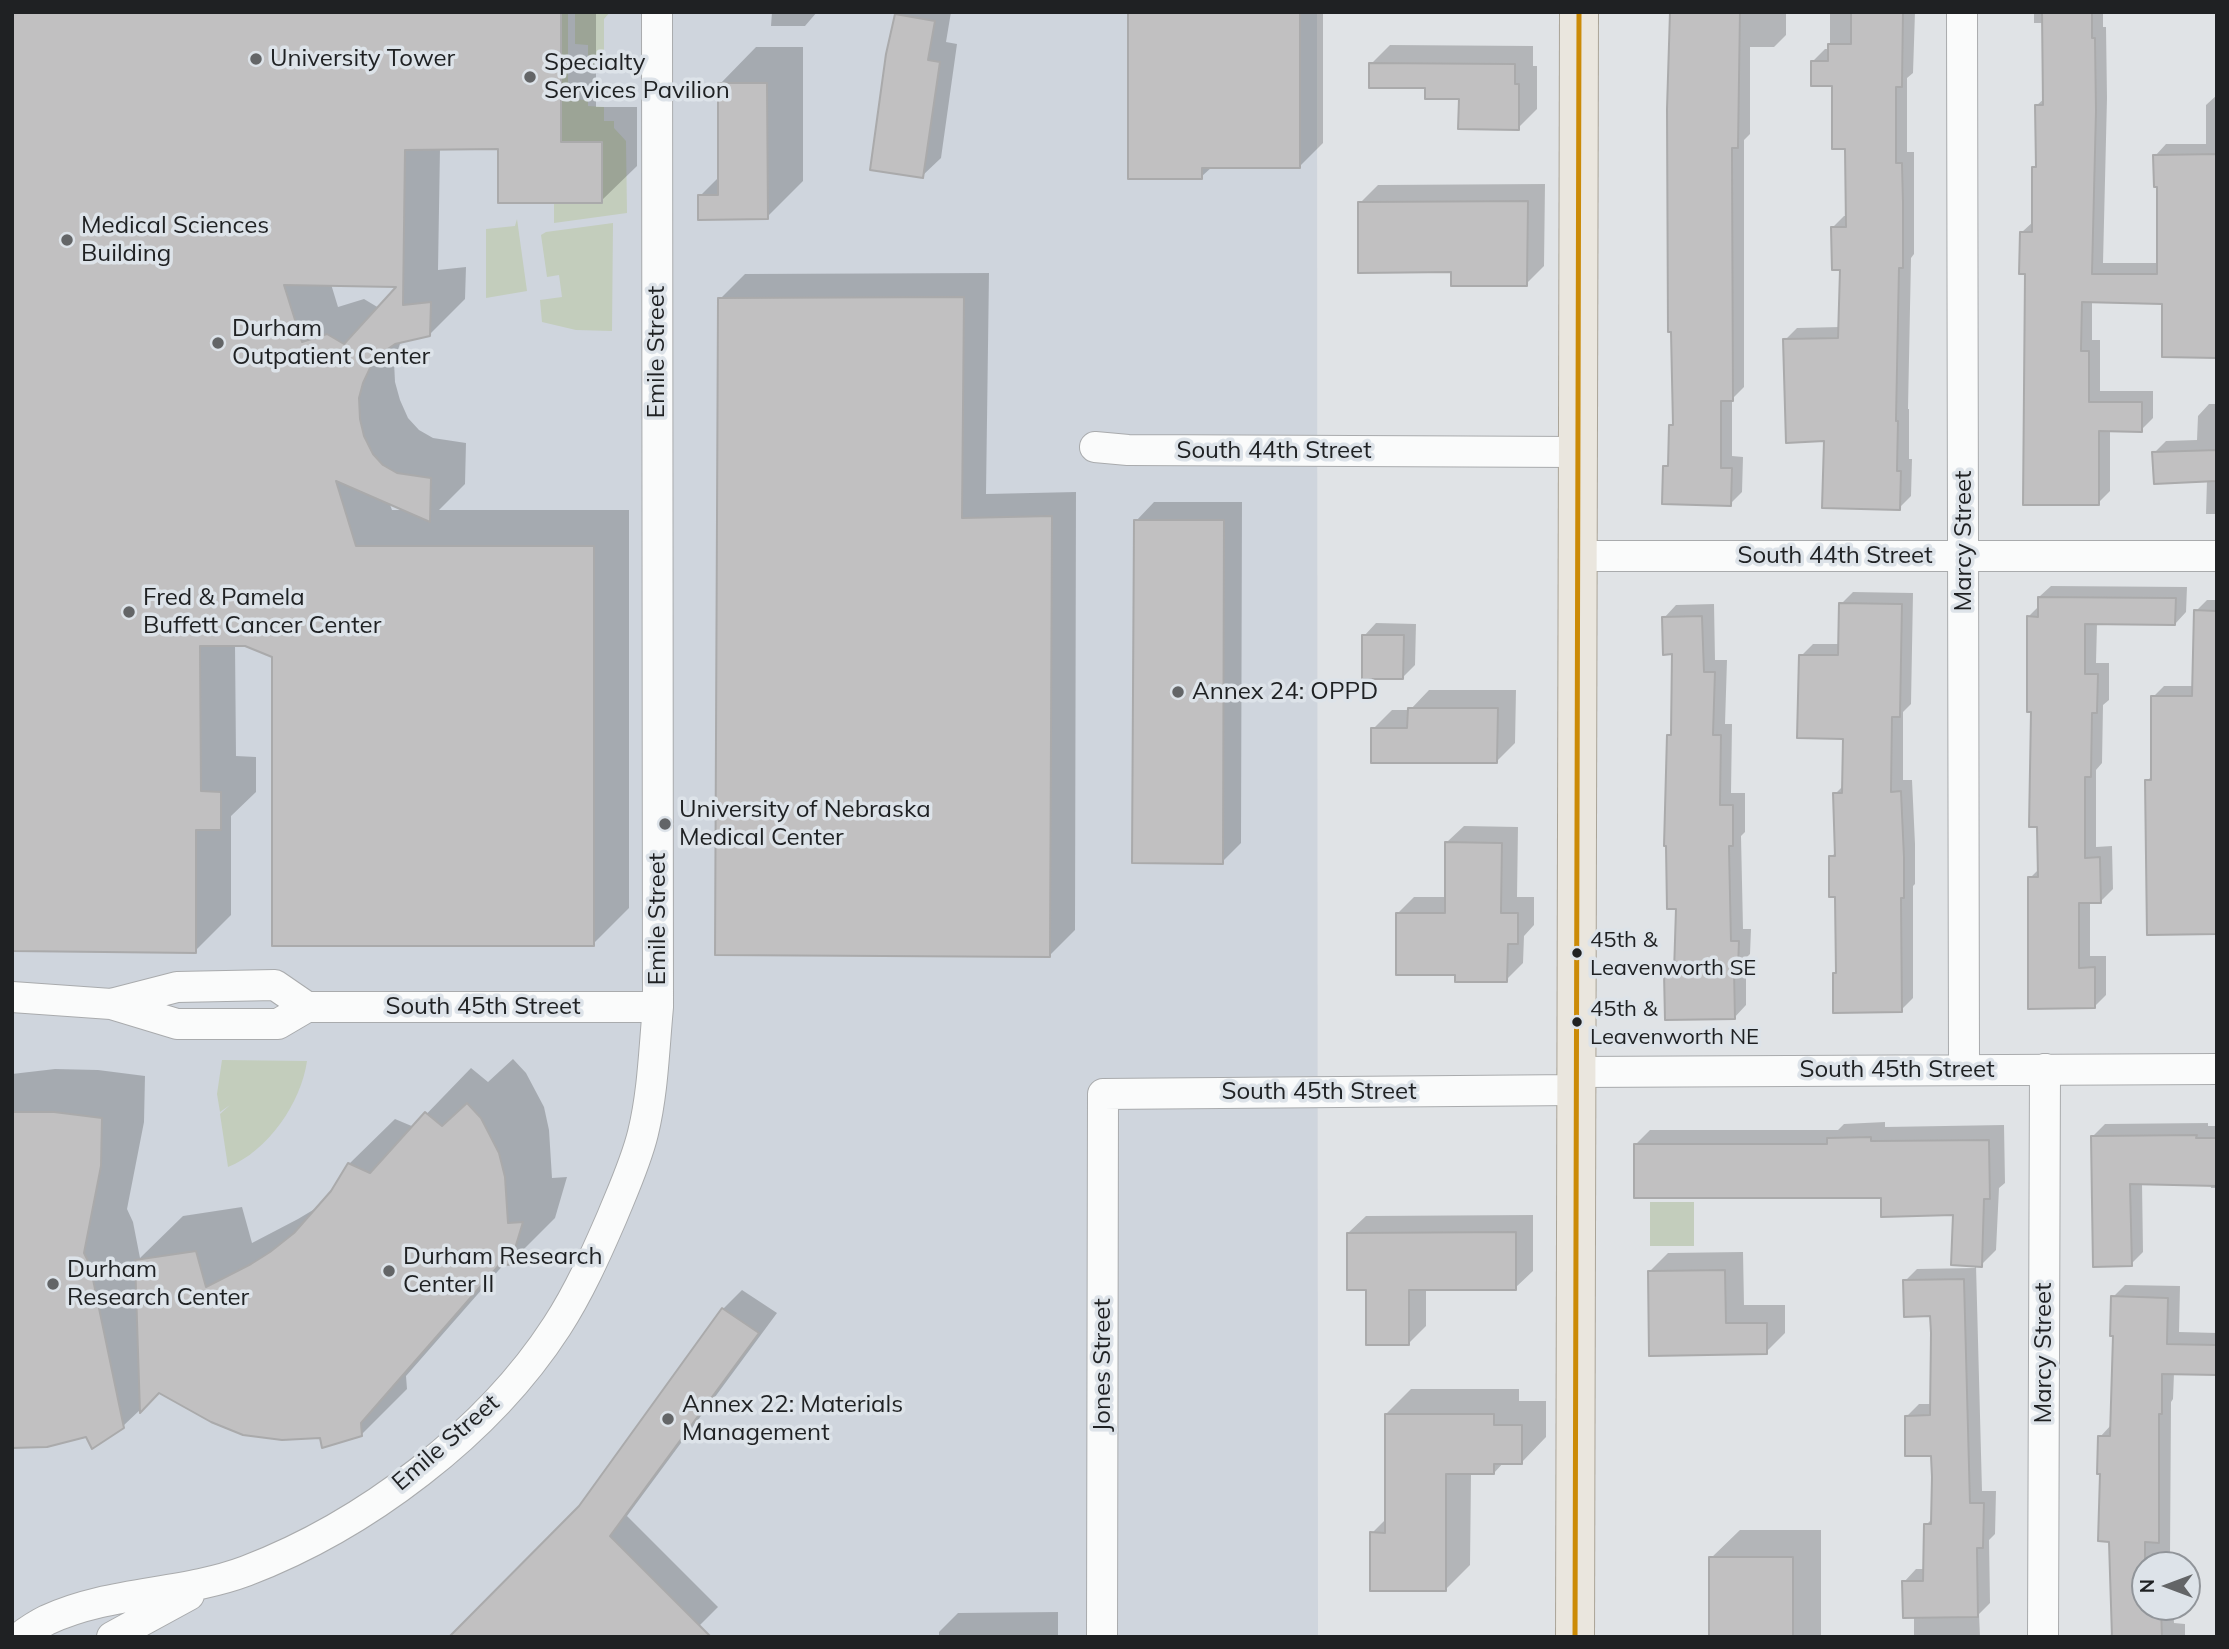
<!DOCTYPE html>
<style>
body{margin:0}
#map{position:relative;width:2229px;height:1649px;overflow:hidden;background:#e0e3e6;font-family:Mulish,sans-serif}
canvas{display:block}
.frame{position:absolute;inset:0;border:14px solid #1f2123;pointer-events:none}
.north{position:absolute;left:2131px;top:1551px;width:70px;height:70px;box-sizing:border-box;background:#dde3e9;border:2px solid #91959a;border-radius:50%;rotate:270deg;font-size:19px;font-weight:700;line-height:28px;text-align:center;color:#1f2123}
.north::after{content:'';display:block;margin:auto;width:24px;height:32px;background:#636567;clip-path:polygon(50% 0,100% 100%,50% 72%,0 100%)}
</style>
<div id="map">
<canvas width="2229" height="1649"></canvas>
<div class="frame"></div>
<div class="north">N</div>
</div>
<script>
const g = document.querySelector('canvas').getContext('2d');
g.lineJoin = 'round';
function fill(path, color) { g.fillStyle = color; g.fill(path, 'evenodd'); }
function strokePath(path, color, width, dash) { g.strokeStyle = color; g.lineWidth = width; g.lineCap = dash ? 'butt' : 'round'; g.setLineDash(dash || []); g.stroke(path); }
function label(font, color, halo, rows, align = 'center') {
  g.font = font + ' Mulish,sans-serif'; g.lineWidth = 7; g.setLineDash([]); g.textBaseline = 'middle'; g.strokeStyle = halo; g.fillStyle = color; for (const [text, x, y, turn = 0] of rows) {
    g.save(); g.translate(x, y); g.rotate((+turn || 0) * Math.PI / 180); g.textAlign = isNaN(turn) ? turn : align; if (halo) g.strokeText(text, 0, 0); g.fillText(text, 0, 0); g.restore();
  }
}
const built = new Path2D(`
 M12 12H1317L1318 1637H12Z`);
const green = new Path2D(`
 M561 12H568V99L588 100V106L604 107V121H614V128L626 141 627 213 554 223V203H602V142H561Z
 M575 12H610L604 19V65H588V45L575 44Z
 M517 219 527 291 486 298V229L515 226Z
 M613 223 612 331 576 330 542 322 540 300 562 297 559 275 547 277 541 235 546 232Z
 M222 1060 307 1061C301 1103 268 1151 228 1167L220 1114 230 1105 220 1112 217 1094Z
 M1650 1202H1694V1246H1650Z`);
const shadow = new Path2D(`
 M12 12H596V107H637V166L601 201 499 147 440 148 438 270 466 267 465 299 429 335 401 341 394 361 395 382 400 400 408 418 419 430 433 438 466 443 465 484 439 510H629V908L593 944 274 656 245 645 235 644 236 756 256 757V792L231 816V915L195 951ZM331 284 400 285 379 308 364 299 338 307ZM389 502 408 510H392Z
 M772 12H817L805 26H771Z
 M899 12H951L946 42 957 44 941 158 922 176 897 15Z
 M1129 12H1323V143L1299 167H1212L1201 177Z
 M1671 12H1786V35L1774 47H1750V134L1744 140V387L1732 399V456L1743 457 1742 492 1730 504 1665 467 1670 462 1671 426 1675 422Z
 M1830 12H1915L1913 73 1907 78V152H1914V254L1911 258 1908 409H1909V459H1912L1911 496 1899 508 1826 440 1785 340 1797 328 1840 327 1842 268 1832 228 1844 216H1847L1846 147 1834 84 1813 61 1825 49H1830Z
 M2034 12H2103V27H2106L2107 98 2103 263H2159V185L2155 156 2166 144H2206V105L2217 95V356L2163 303 2092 301V340H2100V391H2153V418L2141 430H2110V491L2098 503 2027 272 2022 232 2034 221V168L2038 164 2037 105 2045 98 2044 23H2034Z
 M1390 45 1533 46V66H1537V109L1518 128 1460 98 1371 64Z
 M756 47H803V181L767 217 700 196 720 176V84Z
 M1545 184 1544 266 1526 284 1453 270 1360 203 1378 185Z
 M989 273 986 494 1076 492 1075 930 1050 955 720 299 745 274Z
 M2209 404H2217V514H2206L2207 480 2154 453 2166 441 2197 440 2198 416Z
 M1154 502H1242L1241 843 1222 862 1136 521Z
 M2051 586 2187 587 2186 612 2175 624 2097 623 2096 663H2109V700L2103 705 2102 763 2096 770V847L2112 846 2113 889 2101 901H2090V956H2106V995L2094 1007 2030 878 2040 868 2028 617 2039 606V597Z
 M1853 592 1913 593 1911 704 1903 712V780H1912L1915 844V884L1913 886V998L1901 1010 1835 973 1837 971 1836 895 1831 857 1837 851 1835 794 1844 785 1845 737 1801 656 1813 644H1840L1841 604Z
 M2207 600H2217V957L2215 932 2147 781 2153 775V697L2164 686H2194L2196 611Z
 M1714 604 1715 660H1727L1725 724H1732L1731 793H1745V832L1741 836 1743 929H1751L1750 954 1746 958V1005L1734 1018 1666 973 1676 963 1677 907 1669 736 1672 732 1674 653 1664 618 1676 605Z
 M1376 623 1416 624 1415 665 1403 677 1364 636Z
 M1429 690H1516L1515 743 1496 762 1373 729 1392 710H1410Z
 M1464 826 1518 827 1517 897H1534V925L1524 936 1523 963 1506 980 1457 973 1398 913 1414 897H1447V842Z
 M513 1059 526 1073 544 1107 549 1130 552 1178 567 1177 555 1218 509 1264 505 1263 406 1376 407 1389 361 1435 321 1436 160 1391 123 1426 87 1435 12 1446V1074L55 1069 98 1070 145 1076 144 1122 127 1209 133 1222 140 1258 183 1216 242 1207 252 1243 298 1219 318 1207 332 1192 349 1164 395 1119 414 1127 471 1068 488 1082Z
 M1885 1122V1127L2004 1125 2005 1183 1999 1188 1996 1250 1981 1265H1976L1982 1491H1996L1995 1534 1989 1540 1990 1603 1979 1614 1980 1637H1914V1616L1904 1582 1916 1569H1925L1926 1525 1933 1518V1454L1906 1417 1919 1404H1932V1314L1905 1281 1917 1269 1975 1268 1955 1214 1635 1145 1650 1130H1838L1844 1124Z
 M2208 1123V1126H2217V1188H2211V1184L2142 1183 2143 1252 2131 1264 2093 1136 2105 1124Z
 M1533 1215V1271L1515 1288H1426V1326L1409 1343 1368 1289 1348 1233 1366 1216Z
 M1743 1252 1744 1305H1785V1333L1766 1352 1649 1272 1668 1253Z
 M2125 1285 2180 1286 2179 1332 2217 1333V1373H2174L2173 1399 2171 1402 2170 1555H2172L2173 1565H2145V1607H2173L2174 1623 2185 1624V1637H2109L2113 1631 2110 1540 2100 1437 2112 1424 2115 1335 2113 1297Z
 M742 1290 777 1313 627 1516 718 1607 688 1637 581 1507 723 1309Z
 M1411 1389H1519V1401H1546V1437L1522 1462H1504L1494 1473H1471L1470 1565 1445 1590 1372 1533 1386 1519V1414Z
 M1740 1530H1821V1637H1711V1558Z
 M1058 1612V1637H939V1632L958 1613Z`);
const building = new Path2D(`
 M12 12H561V142H602V203H498V149L405 150 403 305 431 302 430 336 395 344 382 353 371 366 363 383 359 398 360 419 364 436 373 454 383 465 397 473 431 478 430 522 336 481 356 546H594V946H272V657L245 646H200L201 791 221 792V830H196V953L12 951ZM284 285 396 287 344 344 327 334 302 342Z
 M1128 12H1300V168H1202V179H1128Z
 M1670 12H1740L1738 148H1732L1733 401H1721V468H1732L1731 506 1662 504 1663 466H1668L1669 425H1673L1671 332H1668L1667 109Z
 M1851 12H1903L1902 87H1896V163H1902L1903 202V268H1899L1896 421H1898L1897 471H1901L1900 510 1822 508 1824 441 1786 443 1783 339 1838 338 1840 270H1832L1831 227H1846L1845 149H1832V86H1811V61H1828V44H1851Z
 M2042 12H2092V38H2095L2096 111 2092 274H2157V187H2154L2153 155 2217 154V358L2162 357V304L2082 302 2081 351H2089V402H2142V432L2099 431V505H2023L2025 274H2019L2020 232H2032V167H2036L2035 105H2043Z
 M895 14 935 21 928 60 940 62 923 178 870 170 886 54Z
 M1369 63 1515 64V84H1519V130L1458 129 1459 99H1425V88H1369Z
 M718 83H767L768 219 698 220V195H718Z
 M1528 201 1527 286H1451V272L1358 273V202Z
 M964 297 962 518 1052 516 1050 957 715 955 718 298Z
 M2217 450V481L2154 484 2152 452Z
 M1134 520H1224L1223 864 1132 863Z
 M2038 597 2176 598 2175 625 2085 624V674H2098L2097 713H2092L2091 777H2085V858L2100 857 2101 903H2079V968L2095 967V1008L2028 1009V877H2038L2037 827H2029L2031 712H2027V616L2038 617Z
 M1839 603 1902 604 1900 717H1892L1891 792 1901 791 1904 857V898H1901L1902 1012 1833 1013V973H1836L1835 897H1829V856H1835L1833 793H1842L1843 739 1797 738 1799 655H1838Z
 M2194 610 2217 611V934L2147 935 2145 780H2151V696H2192Z
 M1702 616 1704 672H1715L1713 735H1721L1720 805H1733V846H1729L1731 941H1739L1738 968H1734L1735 1019 1665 1020 1664 972H1674L1676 909H1667L1666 846H1664L1667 735H1671L1672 654 1663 655 1662 617Z
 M1362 635H1404L1403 679H1362Z
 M1408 708H1498L1497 763H1371V728H1407Z
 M1445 842 1502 843 1501 913H1518V944H1508L1507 982H1455V975H1396V913H1445Z
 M467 1103 481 1118 499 1153 505 1177 508 1223 523 1222 510 1265 500 1264 361 1423 362 1436 322 1448 320 1438 282 1440 243 1435 211 1422 159 1393 140 1413 135 1260 196 1251 206 1287 251 1264 270 1252 294 1233 331 1191 348 1163 370 1173 425 1112 442 1126Z
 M12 1112H54L102 1118 101 1166 84 1253 90 1265 124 1428 92 1449 86 1437 47 1447 12 1448Z
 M2197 1135 2196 1138H2217V1186L2130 1184 2132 1266 2093 1267 2091 1136Z
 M1871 1137V1141L1989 1140 1990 1199H1984L1982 1267 1951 1265 1953 1215 1881 1217V1198H1634V1144H1827V1138Z
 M1516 1232V1290H1409V1345H1366V1290H1347V1233Z
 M1725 1270 1726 1323H1767V1354L1649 1356 1648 1271Z
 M1964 1279 1970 1503H1984L1983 1548H1977L1978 1617 1903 1618 1902 1581H1923L1924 1524H1931L1932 1477 1931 1456H1905V1416L1930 1415 1931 1333 1930 1316 1904 1317 1903 1280Z
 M2111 1296 2168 1298 2167 1344 2217 1345V1375L2162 1374V1414H2159V1543L2145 1542V1607H2161L2162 1637H2112L2109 1542 2098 1541 2100 1474H2097L2098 1436H2110L2113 1336H2110Z
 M722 1308 759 1333 610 1536 711 1637H449L579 1506Z
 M1385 1414H1494V1425H1522V1464H1494V1474H1446V1591H1370V1532L1385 1533Z
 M1709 1557H1793V1637H1709Z`);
const minor = new Path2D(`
 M1962 12 1964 1069
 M1095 447 1128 450 1578 452
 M1578 556H2217
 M12 997 111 1004 177 1024H278L307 1007H658
 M111 1004 177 987 275 985 307 1007
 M1577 1072 2217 1069
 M20 1637C28 1631 37 1625 47 1620 109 1591 182 1595 246 1571 364 1526 488 1433 557 1326 579 1292 596 1254 612 1217 623 1190 636 1162 643 1133 653 1092 654 1049 658 1007L657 12
 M112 1637 189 1595
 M1102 1637 1103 1094 1576 1090
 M2043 1637 2045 1069`);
const primary = new Path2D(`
 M1575 1637 1579 12`);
const bus1 = new Path2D(`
 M1575 1637 1579 12`);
const markers = [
 [256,59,7,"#636567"],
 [530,77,7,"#636567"],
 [67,240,7,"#636567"],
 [218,343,7,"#636567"],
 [129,612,7,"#636567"],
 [1178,692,7,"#636567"],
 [665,824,7,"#636567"],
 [1577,953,6,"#1f2123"],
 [1577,1022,6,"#1f2123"],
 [389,1271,7,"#636567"],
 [53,1284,7,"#636567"],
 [668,1419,7,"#636567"]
];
const busNames = [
 ["45th &",1590,940],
 ["Leavenworth SE",1590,968],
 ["45th &",1590,1009],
 ["Leavenworth NE",1590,1037]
];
const poiNames = [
 ["University Tower",270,59],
 ["Specialty",544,63],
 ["Services Pavilion",544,91],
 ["Medical Sciences",81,226],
 ["Building",81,254],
 ["Durham",232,329],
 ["Outpatient Center",232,357],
 ["Fred & Pamela",143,598],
 ["Buffett Cancer Center",143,626],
 ["Annex 24: OPPD",1192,692],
 ["University of Nebraska",679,810],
 ["Medical Center",679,838],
 ["Durham Research",403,1257],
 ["Center II",403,1285],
 ["Durham",67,1270],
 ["Research Center",67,1298],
 ["Annex 22: Materials",682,1405],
 ["Management",682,1433]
];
const streetNames = [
 ["Emile Street",657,352,-90],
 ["South 44th Street",1274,451],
 ["Marcy Street",1964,541,-90],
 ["South 44th Street",1835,556],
 ["Emile Street",658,919,-90],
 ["South 45th Street",483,1007],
 ["South 45th Street",1897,1070],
 ["South 45th Street",1319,1092],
 ["Marcy Street",2044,1353,-90],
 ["Jones Street",1103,1365,-90],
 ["Emile Street",446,1443,-41]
];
fill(built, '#cfd5dd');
fill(green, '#c3cdbc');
fill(shadow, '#0003');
fill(building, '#c1c0c1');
strokePath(building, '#aaaaab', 2);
strokePath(minor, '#a9abad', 32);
strokePath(primary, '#aaa497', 40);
strokePath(minor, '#fafbfb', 30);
strokePath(primary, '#eae6de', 38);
strokePath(bus1, '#cc8b07', 5);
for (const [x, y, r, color] of markers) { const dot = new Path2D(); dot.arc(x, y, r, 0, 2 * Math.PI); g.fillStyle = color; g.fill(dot); strokePath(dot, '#dde3e9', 2.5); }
label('22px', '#1f2123', '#dde3e9', busNames, 'left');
label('24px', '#1f2123', '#dde3e9', poiNames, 'left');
label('24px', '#1f2123', '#dde3e9', streetNames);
</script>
